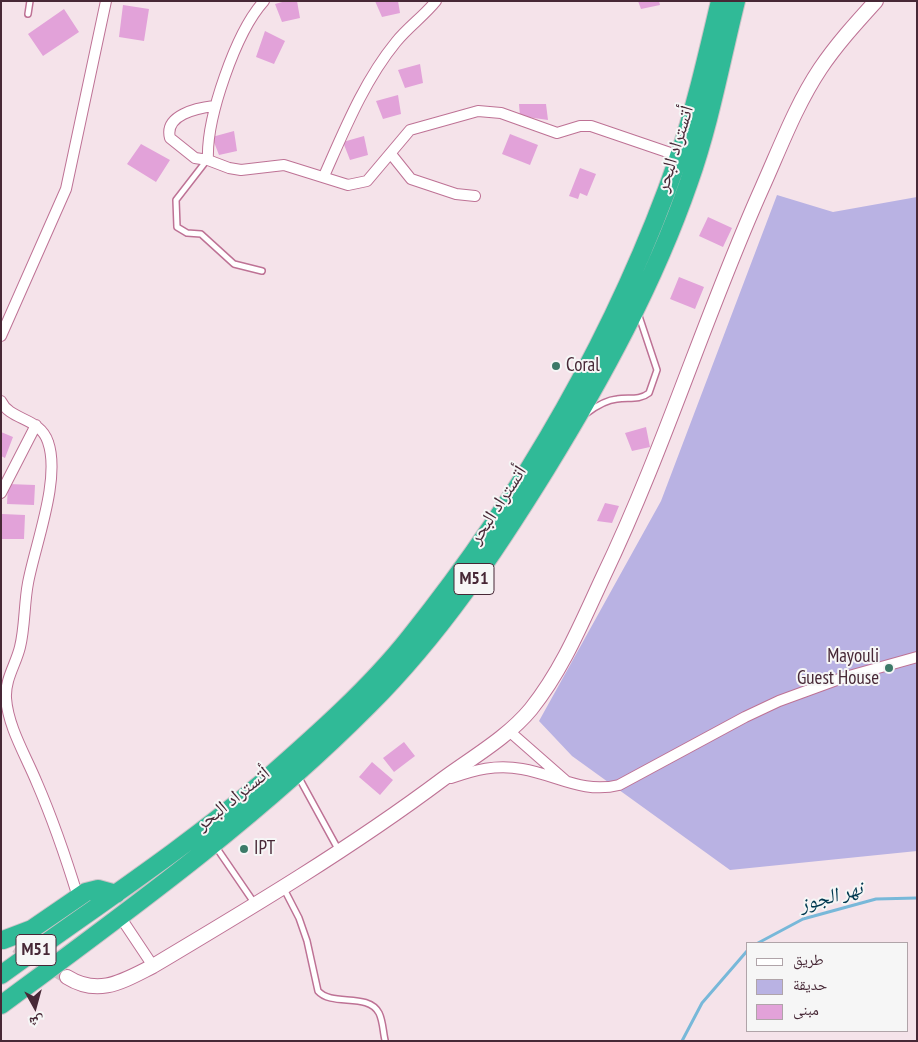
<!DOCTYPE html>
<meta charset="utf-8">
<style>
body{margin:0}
#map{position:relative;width:918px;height:1042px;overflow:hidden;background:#f5e3ea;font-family:"PT Sans Narrow","Noto Naskh Arabic",sans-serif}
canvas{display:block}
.frame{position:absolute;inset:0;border:2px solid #472836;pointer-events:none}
.legend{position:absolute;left:746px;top:942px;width:162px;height:90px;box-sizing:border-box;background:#f6f6f6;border:1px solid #b0a4a9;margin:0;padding:6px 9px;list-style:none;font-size:15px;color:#472836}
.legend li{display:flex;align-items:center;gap:10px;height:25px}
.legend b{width:25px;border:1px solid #b0a4a9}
.north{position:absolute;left:10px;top:982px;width:50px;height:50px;-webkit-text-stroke:4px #f6f6f6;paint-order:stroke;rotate:173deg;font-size:14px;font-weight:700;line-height:20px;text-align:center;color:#472836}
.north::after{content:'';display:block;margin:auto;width:18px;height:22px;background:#472836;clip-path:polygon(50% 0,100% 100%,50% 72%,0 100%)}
</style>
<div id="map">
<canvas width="918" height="1042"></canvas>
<div class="frame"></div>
<ul class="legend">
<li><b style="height:6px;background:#fff"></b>طريق</li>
<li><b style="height:14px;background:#b9b2e3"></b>حديقة</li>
<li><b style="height:14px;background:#e2a2d9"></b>مبنى</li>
</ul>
<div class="north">ش</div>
</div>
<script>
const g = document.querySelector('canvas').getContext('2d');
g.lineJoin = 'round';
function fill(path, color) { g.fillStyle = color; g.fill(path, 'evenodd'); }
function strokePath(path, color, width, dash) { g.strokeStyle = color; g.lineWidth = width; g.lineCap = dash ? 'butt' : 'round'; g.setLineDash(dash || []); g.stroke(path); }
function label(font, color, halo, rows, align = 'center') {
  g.font = font + ' "PT Sans Narrow","Noto Naskh Arabic",sans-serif'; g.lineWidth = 4; g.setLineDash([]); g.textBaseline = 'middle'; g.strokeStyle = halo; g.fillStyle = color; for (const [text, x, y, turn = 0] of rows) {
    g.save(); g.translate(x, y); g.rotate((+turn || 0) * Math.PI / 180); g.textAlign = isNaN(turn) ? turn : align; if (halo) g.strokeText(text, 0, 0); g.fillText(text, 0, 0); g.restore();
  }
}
const green = new Path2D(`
 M777 195 833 212 917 197V851L730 870 572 756 539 721 661 501Z`);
const stream = new Path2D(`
 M758 943 803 919 876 899 917 898
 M682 1041 702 1003 747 951`);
const building = new Path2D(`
 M286 1H297L300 18 282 22 275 4Z
 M375 1H398L400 13 382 17Z
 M638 1H659L660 5 641 9Z
 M123 5 149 9 144 41 119 37Z
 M64 9 79 32 43 56 28 34Z
 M265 31 285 41 274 64 256 57Z
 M420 64 423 83 405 88 398 70Z
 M398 95 401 114 383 119 376 101Z
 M519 104H546L548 120 520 116Z
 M234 131 237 151 219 155 212 137Z
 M510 134 538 145 530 165 502 154Z
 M364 136 368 155 350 160 343 142Z
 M141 144 170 160 156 182 127 164Z
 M580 168 596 174 587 196 580 193 578 199 569 196Z
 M708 217 732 228 723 247 699 236Z
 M679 277 704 287 695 309 670 299Z
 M646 427 650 447 632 451 625 433Z
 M1 432 13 437 5 458 1 456Z
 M8 484 35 485 34 505 7 504Z
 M605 503 619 506 612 523 597 521Z
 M2 514 25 515 24 539H1Z
 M404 742 415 756 394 772 383 758Z
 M372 762 393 780 380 795 359 777Z`);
const secondaryTunnel = new Path2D(`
 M16 946 67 977`);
const lane = new Path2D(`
 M28 14 30 1
 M207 160 176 200 177 227 187 233 201 234 234 264 262 271
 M587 413C595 407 606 400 617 399 628 397 639 401 649 393L657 370 638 313
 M298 776 338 849
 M216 847 255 904
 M283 887 299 918 307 941 318 991C332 1007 368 992 379 1013 383 1021 383 1032 385 1040`);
const street = new Path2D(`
 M264 1C236 32 206 118 208 160L229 168 241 170 284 165 348 185 367 181 410 130 478 111 501 113 557 133 580 126H591L679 156
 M391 154 411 179 456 194 475 196
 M208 160 195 158 170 138C164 115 197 108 214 106
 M324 176C344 131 364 81 396 42 408 27 424 16 436 1
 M1 336 66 189 106 1
 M1 401C10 421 40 417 48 442 61 479 35 545 28 583 24 604 25 627 20 647 16 664 5 679 6 698 8 727 26 756 37 783 53 820 66 858 78 897
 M1 493 36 425
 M509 731 566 781
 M451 778C475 770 496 764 522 769 557 775 583 794 619 785L745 717 779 701 842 678 917 657
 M119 915 153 966`);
const secondary = new Path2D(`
 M67 977C99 997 123 981 153 966 252 907 351 848 443 779 473 757 508 737 531 709 563 669 582 622 603 577 664 450 705 315 762 188 780 148 796 105 820 69 836 45 856 23 876 1`);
const highway = new Path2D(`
 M3 940 32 929 86 892 98 889 116 894
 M1 975C89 911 180 852 263 782 313 738 369 689 410 637 524 495 618 331 678 159 695 109 708 52 720 1
 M1 1005C128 911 258 817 369 705 440 634 494 553 546 469 602 378 654 283 689 182 710 123 721 61 736 1`);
const markers = [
 [556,366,5,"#3c7a68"],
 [889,668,5,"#3c7a68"],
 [244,849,5,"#3c7a68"]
];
const shields = [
 [474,579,40],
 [36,950,40]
];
const shieldNames = [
 ["M51",474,579],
 ["M51",36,950]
];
const streetNames = [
 ["أتستراد البحر",675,149,-73],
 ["أتستراد البحر",498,505,-57],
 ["أتستراد البحر",233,799,-39]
];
const poiNames = [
 ["Coral",566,366],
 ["Mayouli",879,657,"right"],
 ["Guest House",879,679,"right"],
 ["IPT",254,849]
];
const waterNames = [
 ["نهر الجوز",831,897,-16]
];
fill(green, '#b9b2e3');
strokePath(stream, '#78b8d9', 3);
fill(building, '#e2a2d9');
strokePath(secondaryTunnel, '#d2bec6', 14, [14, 7]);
strokePath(lane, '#be7295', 8);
strokePath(street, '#be7295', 12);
strokePath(secondary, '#be7295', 16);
strokePath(highway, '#cbc3c7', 20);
strokePath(lane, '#fff', 5);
strokePath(street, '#fff', 10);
strokePath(secondary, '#fff', 14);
strokePath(highway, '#30ba97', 18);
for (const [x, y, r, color] of markers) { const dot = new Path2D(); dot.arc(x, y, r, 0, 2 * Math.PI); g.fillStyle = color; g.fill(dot); strokePath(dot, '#f6f6f6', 2); }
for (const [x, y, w] of shields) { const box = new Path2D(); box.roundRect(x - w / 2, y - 15.5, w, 31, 4); g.fillStyle = '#f6f6f6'; g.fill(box); strokePath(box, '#472836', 1); }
label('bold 18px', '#472836', null, shieldNames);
label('19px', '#472836', '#f6f6f6', streetNames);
label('19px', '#472836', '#f6f6f6', poiNames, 'left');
label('italic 20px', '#003950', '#f6f6f6', waterNames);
</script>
